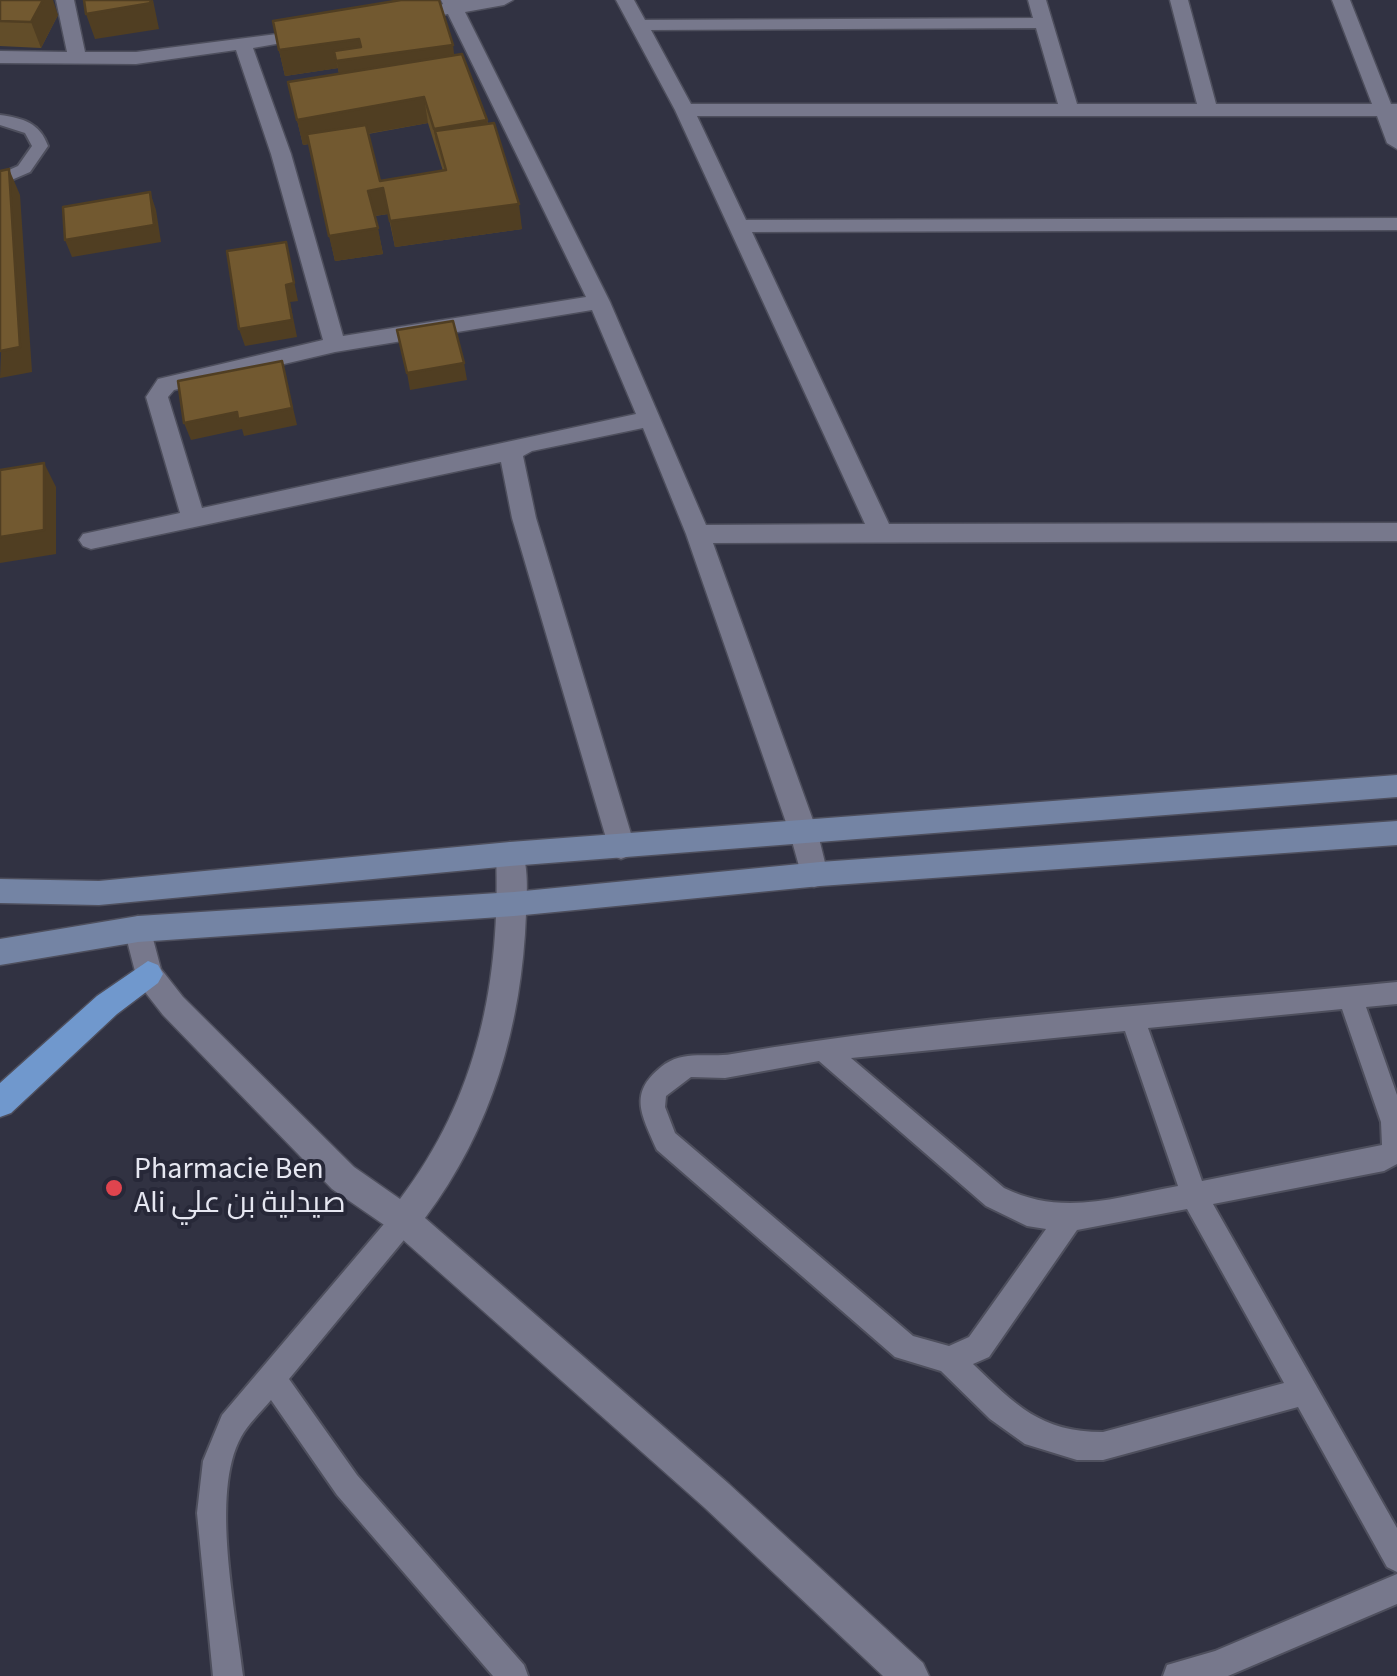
<!DOCTYPE html>
<meta charset="utf-8">
<style>
body{margin:0}
canvas{display:block;background:#313242}
</style>
<canvas width="1397" height="1676"></canvas>
<script>
const g = document.querySelector('canvas').getContext('2d');
g.lineJoin = 'round';
function strokePath(path, color, width, dash) { g.strokeStyle = color; g.lineWidth = width; g.lineCap = dash ? 'butt' : 'round'; g.setLineDash(dash || []); g.stroke(path); }
function fill(path, color) { g.fillStyle = color; g.fill(path, 'evenodd'); }
function label(font, color, halo, rows, align = 'center') {
  g.font = font + ' "Source Sans 3",Cairo,sans-serif'; g.lineWidth = 8; g.setLineDash([]); g.textBaseline = 'middle'; g.strokeStyle = halo; g.fillStyle = color; for (const [text, x, y, turn = 0] of rows) {
    g.save(); g.translate(x, y); g.rotate((+turn || 0) * Math.PI / 180); g.textAlign = isNaN(turn) ? turn : align; if (halo) g.strokeText(text, 0, 0); g.fillText(text, 0, 0); g.restore();
  }
}
const service = new Path2D(`
 M0 115C23 118 40 123 48 146L30 172 0 185V174L18 166 32 146 25 133 0 125Z
 M1397 982V1004L1366 1007 1397 1095V1164L1384 1171 1213 1204 1397 1528V1572L1387 1567 1298 1407 1103 1460H1077L1025 1444 990 1419 941 1371 895 1357 657 1150C641 1113 627 1092 665 1064 686 1050 709 1058 732 1054 951 1017 1176 1004 1397 982ZM1342 1009 1381 1122 1382 1145 1202 1181 1148 1028ZM1125 1031 1178 1186C1116 1197 1063 1217 1004 1188L851 1058ZM819 1061 986 1206 1027 1226 1046 1229 969 1337 949 1346 913 1336 675 1133 665 1107 666 1096 691 1077 725 1078ZM1187 1209 1284 1383 1103 1432C1040 1432 1016 1405 973 1364L989 1357 1077 1230Z
 M404 1207 413 1211 417 1220 413 1229 289 1379 357 1475 524 1665 528 1676H493L337 1495 271 1400C261 1412 248 1424 241 1437 210 1493 236 1612 243 1676H213L197 1513 203 1461 222 1415 395 1211Z
 M1397 1574V1604L1228 1676H1163L1167 1665 1215 1651Z`);
const minor = new Path2D(`
 M56 0H74L85 52H136L316 29V37L253 48 291 154 343 336 586 297 448 14 436 16 427 11 443 4 441 0H513L504 5 465 12 610 302 706 525 865 524 675 110 616 0H634L645 20 1033 18 1028 0H1046L1077 104H1197L1170 0H1188L1216 104H1372L1332 0H1350L1391 104H1397V149L1387 143 1377 116H697L746 220 1397 218V230L752 232 889 524 1397 523V541L713 543 818 834 828 875 824 884 814 887 804 884 790 834 686 534 643 428 532 451 523 456 536 518 635 847 631 855 621 859 611 855 512 518 501 462 91 549 83 546 79 540 83 534 180 513 146 397 158 379 323 340 271 154 236 50 136 64 0 63V51L67 52ZM1036 28 1058 104H691L651 30ZM592 310 636 414 202 508 168 397 174 390 335 352Z
 M510 842 520 846C529 864 527 894 526 914 522 1024 492 1129 425 1218L729 1484 923 1663 929 1676H883L705 1508 393 1231 332 1189 163 1015 138 983 124 929 128 920 138 916 148 920 161 969 183 997 354 1167 400 1199C478 1097 501 980 496 854L500 846Z`);
const secondary = new Path2D(`
 M1397 775V797L510 866 99 905 0 903V879L99 881 510 842Z
 M1397 821V845L820 886 514 916 138 942 0 965V939L138 916 514 892 820 862Z`);
const trunk = new Path2D(`
 M148 961 158 965 163 974 158 983 117 1014 11 1113 0 1117V1083L97 996Z`);
const wall = new Path2D(`
 M0 0 58 15 41 48 0 46Z
 M279 50 454 55 487 120 522 229 395 247 388 214 375 216 383 254 335 261 309 144 303 145 288 82 339 74 338 68 285 76ZM428 123 443 171 380 181 368 134Z`);
const shadedWall = new Path2D(`
 M43 0H53L58 15 41 48 31 22Z
 M153 0 159 29 95 39 86 14Z
 M359 39 453 45 456 70 342 87 334 51 338 68 285 76 279 50Z
 M424 97 428 123 303 145 297 120Z
 M487 120 490 146 435 131 438 154 434 129Z
 M9 169 20 195 32 372 0 378Z
 M383 188 388 214 374 216 368 191Z
 M150 192 156 210 161 242 72 257 65 240Z
 M519 204 522 229 395 247 390 221Z
 M378 228 383 254 335 261 329 236Z
 M286 242 298 301 290 302 297 337 245 346 239 329Z
 M282 361 297 425 244 436 242 429 191 440 184 423Z
 M464 363 467 380 410 390 407 373Z
 M44 463 56 487V554L0 563V537Z`);
const building = new Path2D(`
 M0 0H43L31 22 0 21Z
 M84 0H150L151 3 86 14Z
 M401 0H439L453 45 336 61 334 51 361 47 359 39 279 50 273 21Z
 M462 54 487 120 434 129 424 97 297 120 288 82Z
 M494 123 519 204 390 221 383 188 368 191 378 228 329 236 307 134 366 125 380 181 446 170 435 131Z
 M9 169 20 347 0 351V171Z
 M150 192 154 225 65 240 63 207Z
 M286 242 294 283 286 285 292 320 239 329 227 251Z
 M453 321 464 363 407 373 397 330Z
 M282 361 292 408 238 419 237 412 184 423 178 381Z
 M44 463V530L0 537V470Z`);
const markers = [
 [114,1188,10,"#e0444e"]
];
const poiNames = [
 ["Pharmacie Ben",134,1171],
 ["Ali صيدلية بن علي",134,1205]
];
strokePath(service, '#4e4f5d', 4);
strokePath(minor, '#4e4f5d', 3);
strokePath(secondary, '#4e4f5d', 3);
strokePath(trunk, '#4e4f5d', 3);
fill(service, '#77788c');
fill(minor, '#77788c');
fill(secondary, '#7484a4');
fill(trunk, '#7098cd');
fill(wall, '#624d29');
fill(shadedWall, '#503e22');
fill(building, '#725930');
strokePath(building, '#503e22', 2.5);
for (const [x, y, r, color] of markers) { const dot = new Path2D(); dot.arc(x, y, r, 0, 2 * Math.PI); g.fillStyle = color; g.fill(dot); strokePath(dot, '#272838', 4); }
label('30px', '#e6e7f1', '#272838', poiNames, 'left');
</script>
